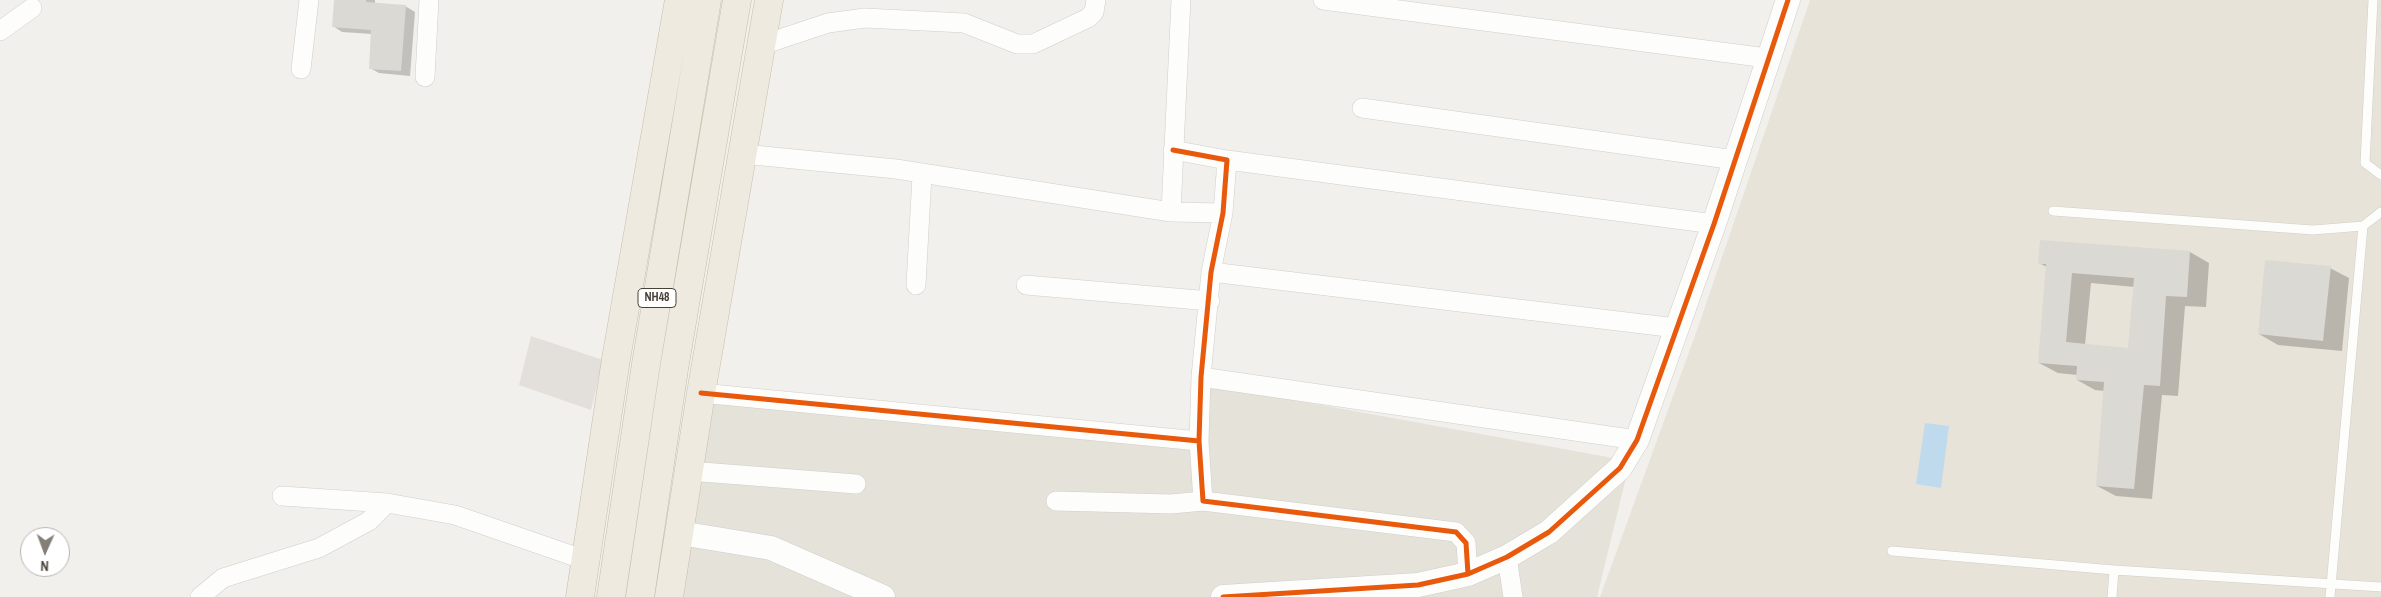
<!DOCTYPE html>
<style>
body{margin:0}
#map{position:relative;width:2381px;height:597px;overflow:hidden;background:#f2f0ec;font-family:"Archivo Narrow",sans-serif}
canvas{display:block}
.north{position:absolute;left:20px;top:527px;width:50px;height:50px;box-sizing:border-box;background:#fff;border:1px solid #b5b3af;border-radius:50%;rotate:182deg;font-size:14px;font-weight:700;line-height:20px;text-align:center;color:#474238}
.north::after{content:'';display:block;margin:auto;width:18px;height:22px;background:#837f77;clip-path:polygon(50% 0,100% 100%,50% 72%,0 100%)}
</style>
<div id="map">
<canvas width="2381" height="597"></canvas>
<div class="north">N</div>
</div>
<script>
const g = document.querySelector('canvas').getContext('2d');
g.lineJoin = 'round';
function fill(path, color) { g.fillStyle = color; g.fill(path, 'evenodd'); }
function strokePath(path, color, width, dash) { g.strokeStyle = color; g.lineWidth = width; g.lineCap = dash ? 'butt' : 'round'; g.setLineDash(dash || []); g.stroke(path); }
function label(font, color, halo, rows, align = 'center') {
  g.font = font + ' "Archivo Narrow",sans-serif'; g.lineWidth = 5; g.setLineDash([]); g.textBaseline = 'middle'; g.strokeStyle = halo; g.fillStyle = color; for (const [text, x, y, turn = 0] of rows) {
    g.save(); g.translate(x, y); g.rotate((+turn || 0) * Math.PI / 180); g.textAlign = isNaN(turn) ? turn : align; if (halo) g.strokeText(text, 0, 0); g.fillText(text, 0, 0); g.restore();
  }
}
const residential = new Path2D(`
 M1205 384 1630 461 1597 597H672L702 394 1201 435Z`);
const industrial = new Path2D(`
 M531 336 603 360 591 410 519 385Z`);
const education = new Path2D(`
 M1810 0H2381V597H1600L1697 330Z`);
const water = new Path2D(`
 M1925 423 1949 426 1941 488 1916 484Z`);
const shadow = new Path2D(`
 M335 0H375V4L405 6 415 12 410 76 379 73 370 68 372 34 342 32 333 26Z
 M2041 241 2190 252 2209 263 2206 307 2185 306 2178 396 2162 395 2152 499 2116 496 2097 486 2105 391 2095 390 2077 380V375L2058 373 2039 363 2047 267 2039 263ZM2091 283 2135 287 2129 349 2085 345Z
 M2330 268 2349 278 2342 351 2278 345 2259 334Z`);
const building = new Path2D(`
 M334 0H366V2L406 5 401 71 369 69 371 30 332 27Z
 M2040 240 2190 251 2187 297 2166 296 2160 386 2144 385 2134 489 2096 486 2104 382 2076 380 2077 366 2038 363 2046 264H2038ZM2072 273 2134 278 2128 348 2066 342Z
 M2265 260 2331 266 2323 341 2258 334Z`);
const service = new Path2D(`
 M2373 0 2365 163 2381 175
 M2053 211 2313 230 2363 226
 M1892 551 2114 570 2381 587
 M2112 597 2114 570
 M2330 597 2363 226 2381 212`);
const minor = new Path2D(`
 M1323 0 1767 58
 M0 31 32 8
 M762 45 828 23 865 18 964 23 1017 44H1033L1088 18 1094 12 1096 0
 M301 69 309 0
 M425 77 429 0
 M1362 108 1735 160
 M1173 150 1227 160 1223 213 1211 272 1201 377 1199 441 1203 501 1456 532 1466 543 1468 574
 M743 154 896 169 1171 212 1223 213
 M1227 160 1714 224
 M1171 212 1181 0
 M1211 272 1676 328
 M916 285 922 175
 M1026 285 1210 301
 M1201 377 1637 440
 M701 393 1199 441
 M689 471 856 484
 M282 496 387 503 455 515 585 560
 M1056 501 1171 504 1203 501
 M1507 557 1513 597
 M200 597 223 578 319 548 369 521 387 503`);
const tertiary = new Path2D(`
 M680 533 771 548 883 597
 M1223 597 1418 585 1468 574 1507 557 1549 532 1620 468 1637 440 1714 224 1788 0`);
const trunk = new Path2D(`
 M580 597 616 359 679 0
 M611 597 646 364 707 0
 M640 597 674 369 737 0
 M669 597 701 393 769 0`);
const cycleway = new Path2D(`
 M1173 150 1227 160 1223 213 1211 272 1201 377 1199 441 1203 501 1456 532 1466 543 1468 574
 M701 393 1199 441
 M1223 597 1418 585 1468 574 1507 557 1549 532 1620 468 1637 440 1714 224 1788 0`);
const shields = [
 [657,298,38]
];
const shieldNames = [
 ["NH48",657,298]
];
fill(residential, '#e5e2da');
fill(industrial, '#e3e0dc');
fill(education, '#e8e3d8');
fill(water, '#bfdaed');
fill(shadow, '#0003');
fill(building, '#dbd9d4');
strokePath(service, '#d0cec9', 10);
strokePath(minor, '#d0cec9', 20);
strokePath(tertiary, '#d0cec9', 25);
strokePath(trunk, '#c8bda9', 29);
strokePath(service, '#fdfdfc', 9);
strokePath(minor, '#fdfdfc', 19);
strokePath(tertiary, '#fdfdfc', 24);
strokePath(trunk, '#eeeae0', 28);
strokePath(cycleway, '#e8590c', 5);
for (const [x, y, w] of shields) { const box = new Path2D(); box.roundRect(x - w / 2, y - 9.5, w, 19, 4); g.fillStyle = '#fff'; g.fill(box); strokePath(box, '#474238', 1); }
label('bold 12px', '#474238', null, shieldNames);
</script>
